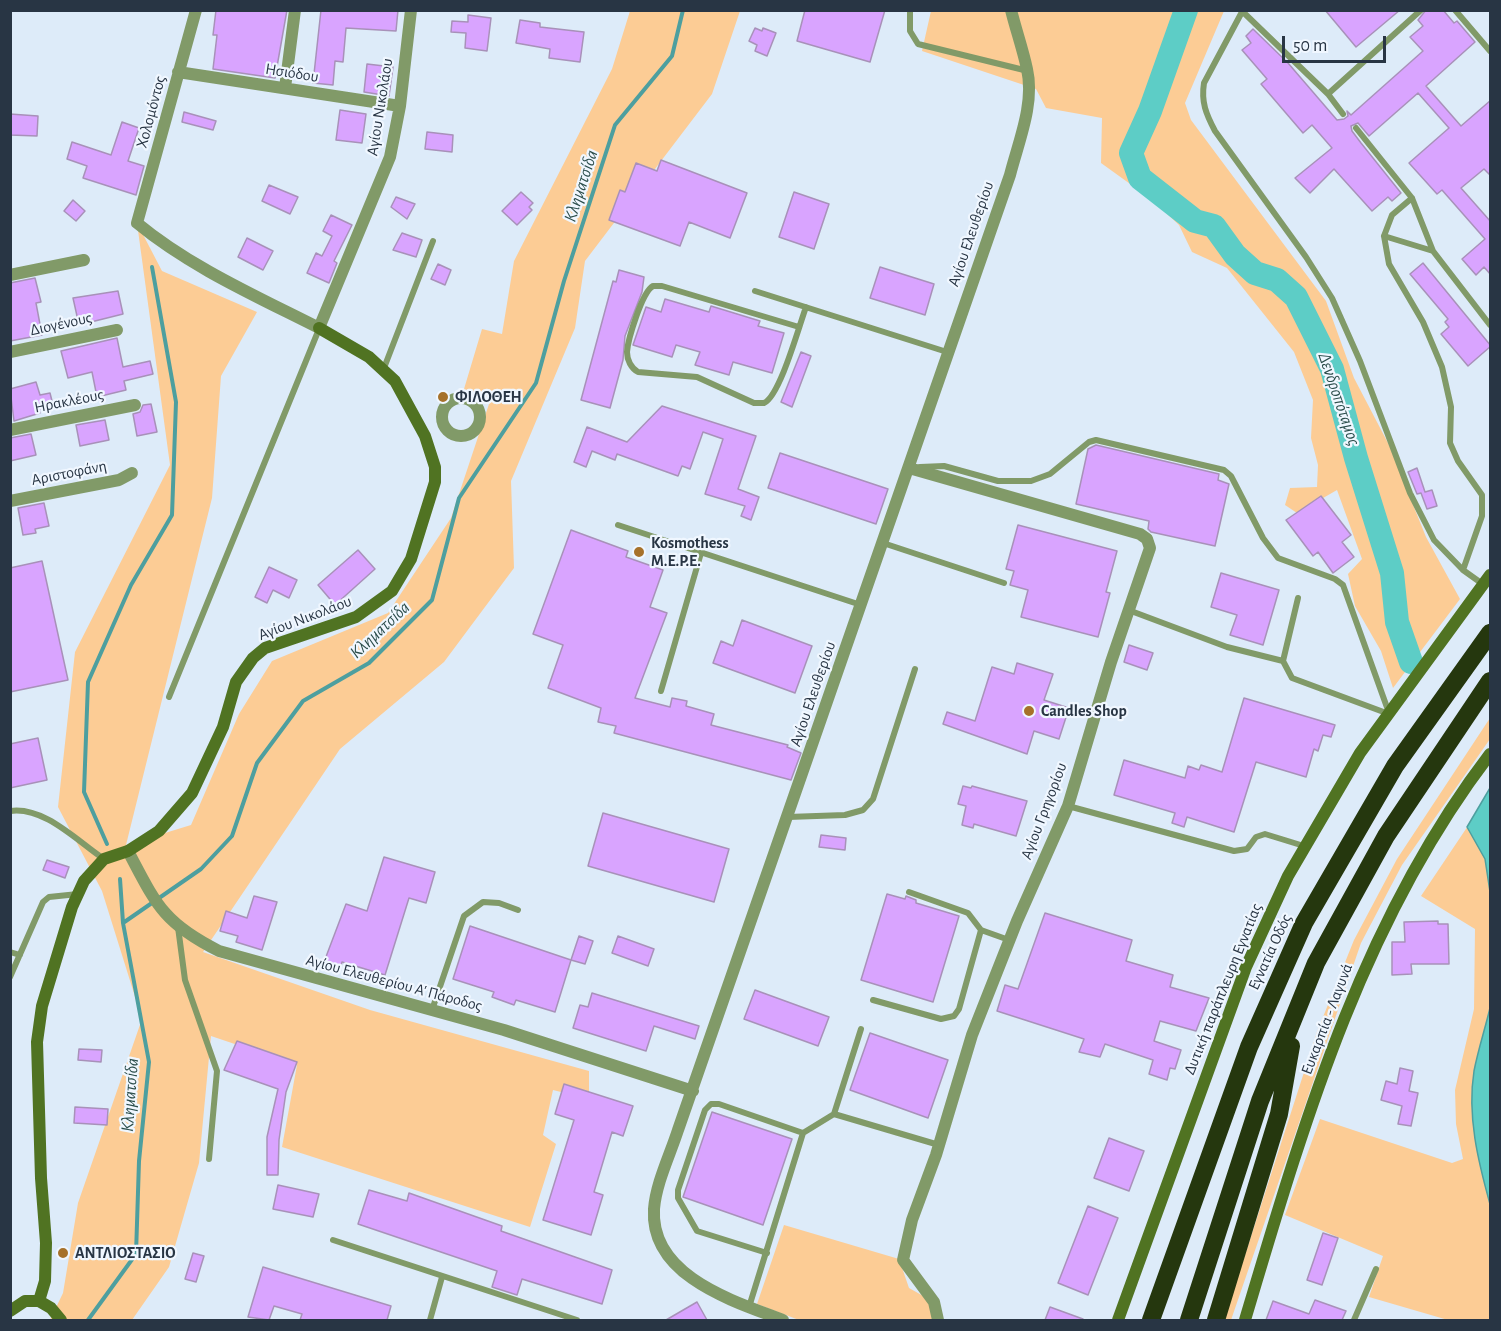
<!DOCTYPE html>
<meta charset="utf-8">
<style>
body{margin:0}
#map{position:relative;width:1501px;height:1331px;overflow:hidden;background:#ddebf9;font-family:"Alegreya Sans",sans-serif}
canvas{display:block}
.frame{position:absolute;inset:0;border:12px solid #283544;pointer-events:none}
.scale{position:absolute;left:1282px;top:36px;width:104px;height:27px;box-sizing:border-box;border:3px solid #283544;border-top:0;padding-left:8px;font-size:18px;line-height:21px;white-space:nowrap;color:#283544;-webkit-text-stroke:4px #f0f7ff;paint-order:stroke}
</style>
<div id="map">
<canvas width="1501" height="1331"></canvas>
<div class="frame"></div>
<div class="scale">50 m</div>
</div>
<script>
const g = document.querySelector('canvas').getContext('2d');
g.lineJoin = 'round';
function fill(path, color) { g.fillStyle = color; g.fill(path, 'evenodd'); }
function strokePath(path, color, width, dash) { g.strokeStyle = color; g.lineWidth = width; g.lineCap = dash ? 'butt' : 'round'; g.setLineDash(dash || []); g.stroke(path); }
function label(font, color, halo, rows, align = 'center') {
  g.font = font + ' "Alegreya Sans",sans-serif'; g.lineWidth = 4.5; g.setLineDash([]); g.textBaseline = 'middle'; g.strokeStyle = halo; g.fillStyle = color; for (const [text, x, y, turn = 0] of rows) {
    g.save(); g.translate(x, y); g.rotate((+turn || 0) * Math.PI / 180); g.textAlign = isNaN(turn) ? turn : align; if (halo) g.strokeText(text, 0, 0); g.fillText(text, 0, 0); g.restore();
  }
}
const green = new Path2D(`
 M630 11H740L712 94 585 261 575 328 511 481 514 568 444 662 340 749 203 952 370 1010 589 1071V1099L553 1090 543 1135 556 1144 530 1227 282 1147 297 1065 211 1036 199 1163 169 1267 132 1320H50L63 1293 78 1203 142 1019 102 891 58 807 75 652 170 465 137 223 162 271 257 312 221 376 212 498 126 845 191 825 239 714 272 661 388 613 451 518 491 398 464 389 482 329 502 334 514 261 612 69Z
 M931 11H1224L1185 103 1191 120 1326 301 1354 378 1389 445 1426 537 1460 599 1393 688 1381 651 1355 606 1348 574 1362 559 1337 490 1297 513 1285 505 1290 488 1317 487 1318 465 1311 438 1313 400 1294 352 1227 268 1192 252 1179 225 1151 199 1101 163 1102 118 1046 108 1036 89 922 51Z
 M1490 718V739L1402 865 1361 943 1231 1320H1224L1317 1032 1354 940 1397 859Z
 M1490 793V1320H1448L1369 1297 1383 1256 1285 1215 1320 1119 1452 1163 1463 1159 1456 1124 1455 1090 1474 1009 1475 929 1421 896Z
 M784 1225 899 1259 909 1288 934 1302 938 1320H799L757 1304Z`);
const water = new Path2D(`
 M1490 788V892L1485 859 1467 827Z
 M1490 1008V1204C1478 1161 1467 1116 1474 1071 1478 1050 1485 1029 1490 1008Z`);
const stream = new Path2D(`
 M107 844 84 792 88 682 131 585 172 515 176 402 152 267
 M120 879 123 923
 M88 1320 136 1254 139 1161 149 1062 123 923 201 869 232 836 257 763 303 701 369 663 432 600 459 498 536 383 564 281 615 125 672 56 683 10`);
const river = new Path2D(`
 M1186 10 1150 111 1131 153 1140 178 1195 221 1214 226 1235 255 1255 273 1277 280 1296 297 1332 369 1356 458 1392 573 1397 622 1411 662`);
const building = new Path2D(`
 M216 10H287L275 78 213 69 217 35H213Z
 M321 10H398L396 31 346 28 343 62 335 61 333 85 313 83Z
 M805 10H885L870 62 797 41Z
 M1325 10H1400L1356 47Z
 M1426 10H1443L1454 23 1457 21 1475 42 1426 86 1461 126 1491 100V176L1484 169 1461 188 1491 222V275L1484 267 1476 275 1462 259 1485 239 1442 190 1437 194 1409 163 1449 128 1418 93 1369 136 1358 123 1351 126 1352 131 1361 143 1401 193 1392 201 1388 197 1372 211 1334 169 1310 193 1295 178 1332 148 1312 125 1303 133 1261 84 1267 79 1242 50 1251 43 1246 36 1253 29 1288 63 1337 120 1344 119 1348 116 1347 111 1351 115 1423 51 1410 37 1423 26 1418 20Z
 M468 15 491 18 487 51 465 48 466 33 451 32 452 21 468 22Z
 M520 20 540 23V27L584 32 580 62 549 58 550 49 516 43Z
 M755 28 762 31 763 28 776 33 767 56 755 51 757 45 749 41Z
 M367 64 393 67 389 96 364 92Z
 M340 110 366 114 362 143 336 140Z
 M184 112 216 121 213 130 182 122Z
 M10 114 38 116 37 136 10 135Z
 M122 122 139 128 128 161 144 166 136 195 83 178 87 166 67 159 72 142 111 155Z
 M427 132 453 135 452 152 425 149Z
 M661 160 747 193 730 238 689 222 680 246 609 220 620 190 625 192 636 163 657 171Z
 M269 185 298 197 290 214 262 201Z
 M521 192 533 203 529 207 532 210 517 225 502 211Z
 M794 192 829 204 814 249 779 237Z
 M396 197 415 204 407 219 391 207Z
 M73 200 85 211 76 221 64 211Z
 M331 215 352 225 334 261 337 263 329 283 307 273 316 253 322 256 332 236 323 231Z
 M402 233 422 240 416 257 393 250Z
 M247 238 273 251 263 270 238 257Z
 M1423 263 1491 346 1468 366 1441 334 1449 327 1445 322 1448 319 1410 274Z
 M438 264 451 270 445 285 431 279Z
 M880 267 934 284 925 315 870 298Z
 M619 270 644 277 642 292 625 336 623 360 610 408 581 400 613 281 616 282Z
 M35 278 41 302 36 303 42 335 10 341V283Z
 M118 291 123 314 79 325 73 298Z
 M665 299 709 312 711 306 760 321 758 326 784 333 772 373 733 362 729 375 695 365 700 352 676 345 672 357 633 345 646 307 661 312Z
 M117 338 123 367 150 361 153 374 124 381 126 390 97 397 92 372 68 378 61 351Z
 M801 352 811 356 792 407 781 402Z
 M36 382 40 395 50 393 53 405 39 409 40 413 14 421 10 389Z
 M151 404 157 432 137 436 133 414 140 412 143 405Z
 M662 406 756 436 738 489 759 497 751 520 741 516 745 506 705 494 723 439 703 432 690 469 682 466 678 476 617 454 615 460 592 451 586 467 574 462 587 427 627 442Z
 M105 420 109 440 80 446 76 425Z
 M31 434 36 455 10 461V438Z
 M1096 445 1219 474 1218 480 1229 484 1215 546 1151 532 1148 529 1149 521 1076 504 1088 449Z
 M780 453 888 489 876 524 768 488Z
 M1417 468 1425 492 1432 490 1437 506 1427 509 1421 493 1417 494 1408 472Z
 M1321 496 1351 535 1342 542 1354 557 1333 573 1318 552 1313 556 1286 520Z
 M44 503 49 526 35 529 36 533 23 535 18 508Z
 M1018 525 1117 551 1106 592 1110 593 1098 637 1021 617 1028 590 1010 585 1014 571 1006 569Z
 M571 530 628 551 626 557 663 570 650 607 667 613 635 698 670 707 672 698 687 701 686 706 714 714 711 725 788 745 787 747 801 753 791 780 614 733 616 726 598 722 601 708 548 688 563 645 533 634Z
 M358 550 375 569 335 605 318 585Z
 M42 561 68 680 10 692V568Z
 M269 567 297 580 289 598 273 590 267 603 255 597Z
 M1221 573 1279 590 1263 645 1230 635 1237 615 1211 607Z
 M742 620 812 646 795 693 713 663 721 641 733 646Z
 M1129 645 1153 653 1147 670 1124 662Z
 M1017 663 1053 674 1044 700 1069 708 1059 739 1034 731 1027 754 943 724 947 712 975 721 992 667 1014 674Z
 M1244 698 1335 725 1331 737 1323 735 1318 751 1314 749 1306 777 1256 762 1234 832 1187 817 1184 827 1172 823 1175 813 1114 795 1124 760 1185 778 1188 766 1199 770 1201 765 1222 772Z
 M38 738 47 780 10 788V744Z
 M963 786 971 788 972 786 1027 801 1016 836 974 824 973 828 962 825 966 806 958 804Z
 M603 813 729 849 714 902 588 866Z
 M821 835 846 838 845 850 819 847Z
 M384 857 435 872 426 903 409 898 385 975 342 962 341 966 324 962 346 904 367 911Z
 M47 860 69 867 65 878 43 870Z
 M887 894 905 899 906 896 916 900V903L959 916 933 1002 861 980Z
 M254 896 277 902 262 950 236 942 238 936 220 931 226 911 247 918Z
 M1045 913 1132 940 1126 961 1173 975 1170 987 1209 998 1196 1031 1160 1021 1154 1041 1181 1050 1175 1069 1170 1068 1167 1080 1149 1074 1153 1060 1105 1044 1100 1057 1079 1052 1084 1039 997 1011 1005 985 1018 989Z
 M1438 921V924H1448L1449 964H1411L1412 974 1392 975V942H1405L1404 922Z
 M470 926 571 960 555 1012 516 1000 514 1005 492 997 494 992 453 979Z
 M579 936 593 941 585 964 571 960Z
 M618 936 654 949 648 966 612 953Z
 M755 990 829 1017 818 1046 744 1019Z
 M592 993 699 1026 695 1039 654 1026 646 1051 573 1028 580 1005 588 1007Z
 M870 1033 948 1060 928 1118 850 1090Z
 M237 1041 297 1062 286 1092 279 1140 278 1175H267V1137L278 1089 224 1070Z
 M79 1049 102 1050 101 1062 78 1060Z
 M1400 1068 1413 1071 1409 1091 1418 1093 1411 1126 1398 1124 1402 1106 1381 1100 1386 1081 1397 1084Z
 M564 1084 633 1106 623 1136 612 1132 594 1192 603 1195 591 1235 543 1220 574 1120 555 1114Z
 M75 1107 108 1109 107 1125 74 1123Z
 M712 1112 792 1139 763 1225 683 1197Z
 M1109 1138 1144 1151 1129 1191 1094 1178Z
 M278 1185 319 1194 313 1217 273 1209Z
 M369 1190 407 1201 409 1193 502 1226 501 1231 612 1270 602 1304 522 1279 517 1295 492 1287 497 1271 358 1224Z
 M1088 1206 1118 1218 1088 1295 1058 1283Z
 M1323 1233 1338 1238 1322 1285 1307 1280Z
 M193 1253 204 1256 196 1282 185 1279Z
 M263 1267 391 1306 387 1320H300L302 1314 274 1306 269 1320 248 1317Z
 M1315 1300 1346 1311 1342 1320H1266L1273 1301 1309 1314Z
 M697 1302 707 1320H666Z
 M1050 1307 1083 1319V1320H1045Z`);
const lane = new Path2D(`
 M910 10V31L918 44 1028 71
 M1243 10 1204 83C1201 102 1206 114 1215 131L1306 257 1332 298 1360 361 1410 493 1434 540 1463 570 1484 585
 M1455 10 1490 51
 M1242 11 1328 94 1343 114
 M1328 94 1421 10
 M1356 128 1412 198 1433 251 1490 325
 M1412 198 1392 215 1384 236 1433 251
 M1384 236 1389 264 1423 322 1442 367 1451 407 1450 443 1458 461 1482 495V516L1463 570
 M755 291 947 352
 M799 327 662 286H653C642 292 628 339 627 352 627 360 631 368 638 372L697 377 754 403H764C780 396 799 326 806 307
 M384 368 433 241
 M920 467 944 466 998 481H1031L1050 474 1089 442 1096 440 1224 470 1231 476 1263 538 1278 558 1335 579 1343 585 1389 713
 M618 525 861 605
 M883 543 1004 583
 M1131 611 1227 647 1283 661 1292 678 1389 714
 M1283 661 1298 598
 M661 691 701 553
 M169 697 319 329
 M1068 806 1234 851 1247 849 1256 837 1265 834 1304 846
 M10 811C44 806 77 841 104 859
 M788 817 845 815 863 810 873 799 915 669
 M909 892 968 913 981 930 1009 940
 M178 927 185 980 217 1071 209 1159
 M10 952 20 955
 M10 977 43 902 49 897 78 894
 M873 1000 941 1019 954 1016 959 1009 981 930
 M432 1010 464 916 483 902 499 903 518 910
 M834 1114 939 1145
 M803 1133 834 1114 861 1029
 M333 1240 577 1320
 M749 1307 803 1133 719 1104H711L705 1110 678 1190V1198L697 1231 767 1253
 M430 1320 442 1277
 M1354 1320 1376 1269`);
const street = new Path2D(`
 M196 10 137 223C190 267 258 297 319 328L390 157 400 106 411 10
 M178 72 400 106
 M285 88 295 10
 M10 275 84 260
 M10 352 117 330
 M442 417a19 19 0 1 1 38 0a19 19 0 1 1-38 0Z
 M10 430 135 405
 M909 468 1140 534 1147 539 1150 548 1111 662 1068 806 1017 921 972 1035 936 1155 912 1220 903 1260 934 1302 938 1320
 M10 501 119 480 132 473
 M128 851C156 904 163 923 219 951L504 1030 693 1091
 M783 1320C733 1301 650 1276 654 1209 656 1183 670 1155 678 1130L1010 175C1018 143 1035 104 1027 69 1023 50 1016 30 1011 10`);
const secondary = new Path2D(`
 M39 1301 45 1281 46 1243 41 1178 37 1042 42 1006 72 907 84 881 104 859 128 851 159 831 192 793 223 727 236 682 253 658 265 648 356 617 392 591 411 559 435 482V467L425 436 395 381 369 357 319 328
 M39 1301 51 1308 61 1320
 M10 1311 25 1301H39
 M1118 1320 1246 967 1288 876 1360 753 1490 575
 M1245 1320C1304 1122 1362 921 1490 754`);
const highway = new Path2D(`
 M1151 1320 1249 1047 1304 923 1395 766 1490 633
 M1189 1320 1260 1101 1316 963 1386 836 1490 681
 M1216 1320 1279 1114 1291 1046`);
const markers = [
 [443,397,6,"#a6712a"],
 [639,552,6,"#a6712a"],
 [1029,711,6,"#a6712a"],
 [63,1253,6,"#a6712a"]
];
const streetNames = [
 ["Ησιόδου",292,73,9],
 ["Αγίου Νικολάου",380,107,-81],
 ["Χολομόντος",151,112,-75],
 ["Αγίου Ελευθερίου",971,234,-71],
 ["Διογένους",61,324,-12],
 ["Ηρακλέους",69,401,-11],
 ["Αριστοφάνη",69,473,-11],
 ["Αγίου Νικολάου",305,618,-21],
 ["Αγίου Ελευθερίου",813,694,-71],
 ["Αγίου Γρηγορίου",1044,811,-69],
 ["Εγνατία Οδός",1270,952,-65],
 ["Αγίου Ελευθερίου Α' Πάροδος",394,983,15],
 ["Δυτική παράπλευρη Εγνατίας",1223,989,-68],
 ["Ευκαρπία - Λαγυνά",1327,1019,-69]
];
const poiNames = [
 ["ΦΙΛΟΘΕΗ",455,397],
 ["Kosmothess",651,543],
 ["M.E.P.E.",651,561],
 ["Candles Shop",1041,711],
 ["ΑΝΤΛΙΟΣΤΑΣΙΟ",75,1253]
];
const waterNames = [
 ["Κληματσίδα",581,186,-72],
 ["Δενδροπόταμος",1339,399,71],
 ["Κληματσίδα",380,630,-43],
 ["Κληματσίδα",130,1095,-86]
];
fill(green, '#fccc95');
fill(water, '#5dcdc6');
strokePath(water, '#4d9f9f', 1.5);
strokePath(stream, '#4d9f9f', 4);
strokePath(river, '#5dcdc6', 24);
fill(building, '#d9a4ff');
strokePath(building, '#a891b9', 1.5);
strokePath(lane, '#819a68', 6);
strokePath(street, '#819a68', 12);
strokePath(secondary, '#507322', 12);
strokePath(highway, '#25370e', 18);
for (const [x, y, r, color] of markers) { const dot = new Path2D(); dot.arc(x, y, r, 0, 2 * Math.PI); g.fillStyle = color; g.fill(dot); strokePath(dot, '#f0f7ff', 2); }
label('16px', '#283544', '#f0f7ff', streetNames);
label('bold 16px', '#283544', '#f0f7ff', poiNames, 'left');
label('italic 18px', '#2b4d4b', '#f0f7ff', waterNames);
</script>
